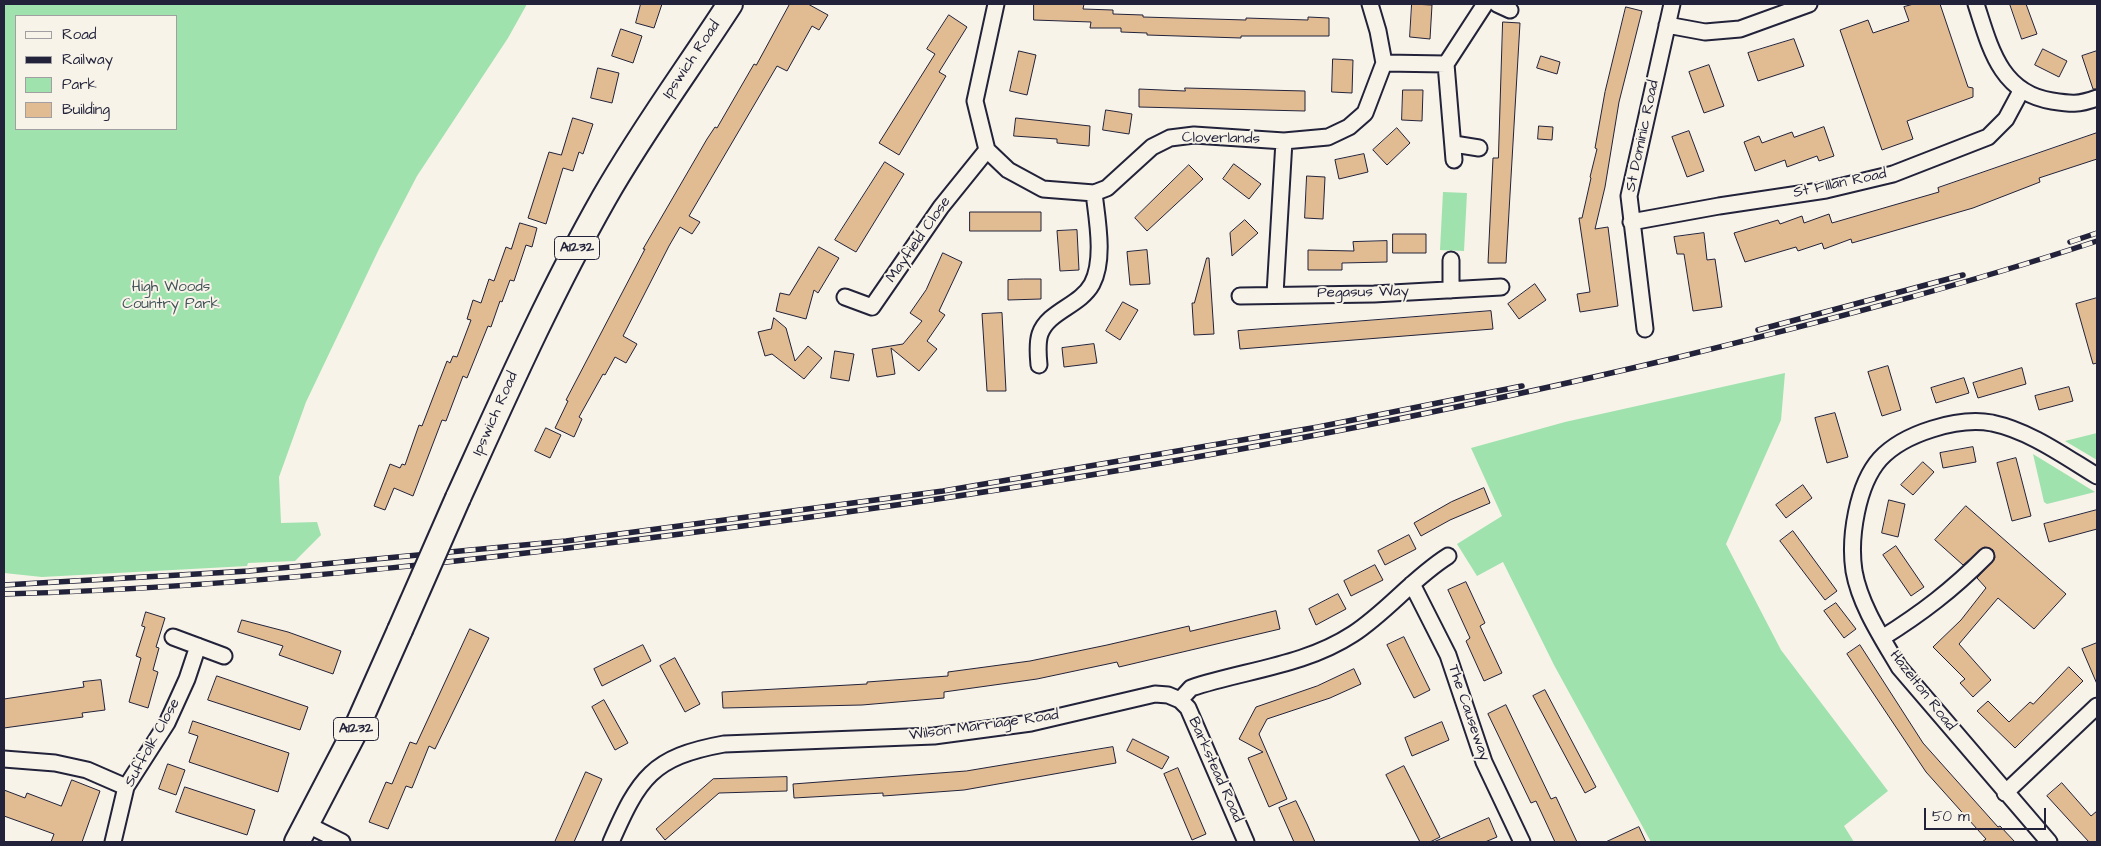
<!DOCTYPE html>
<style>
body{margin:0}
#map{position:relative;width:2101px;height:846px;overflow:hidden;background:#f7f3e8;font-family:"Architects Daughter",sans-serif}
canvas{display:block}
.frame{position:absolute;inset:0;border:5px solid #22223b;pointer-events:none}
.legend{position:absolute;left:15px;top:15px;width:162px;height:115px;box-sizing:border-box;background:#f7f3e8;border:1px solid #a29fa3;margin:0;padding:6px 9px;list-style:none;font-size:15px;color:#22223b}
.legend li{display:flex;align-items:center;gap:10px;height:25px}
.legend b{width:25px;border:1px solid #a29fa3}
.scale{position:absolute;left:1924px;top:808px;width:122px;height:22px;box-sizing:border-box;border:2px solid #22223b;border-top:0;padding-left:6px;font-size:15px;line-height:18px;white-space:nowrap;color:#22223b;-webkit-text-stroke:4px #f7f3e8;paint-order:stroke}
</style>
<div id="map">
<canvas width="2101" height="846"></canvas>
<div class="frame"></div>
<ul class="legend">
<li><b style="height:6px;background:#f7f3e8"></b>Road</li>
<li><b style="height:6px;background:#22223b"></b>Railway</li>
<li><b style="height:14px;background:#9fe2ad"></b>Park</li>
<li><b style="height:14px;background:#e1bb92"></b>Building</li>
</ul>
<div class="scale">50 m</div>
</div>
<script>
const g = document.querySelector('canvas').getContext('2d');
g.lineJoin = 'round';
function fill(path, color) { g.fillStyle = color; g.fill(path, 'evenodd'); }
function strokePath(path, color, width, dash) { g.strokeStyle = color; g.lineWidth = width; g.lineCap = dash ? 'butt' : 'round'; g.setLineDash(dash || []); g.stroke(path); }
function label(font, color, halo, rows, align = 'center') {
  g.font = font + ' "Architects Daughter",sans-serif'; g.lineWidth = 4; g.setLineDash([]); g.textBaseline = 'middle'; g.strokeStyle = halo; g.fillStyle = color; for (const [text, x, y, turn = 0] of rows) {
    g.save(); g.translate(x, y); g.rotate((+turn || 0) * Math.PI / 180); g.textAlign = isNaN(turn) ? turn : align; if (halo) g.strokeText(text, 0, 0); g.fillText(text, 0, 0); g.restore();
  }
}
const green = new Path2D(`
 M4 4H527L508 38 417 176 379 249 306 402 279 477 281 523 317 522 321 535 295 561 248 563 247 566 42 577 4 573ZM16 16H176V129H16Z
 M1443 192 1467 193 1464 251 1440 250Z
 M1785 373 1781 420 1726 544 1781 650 1888 791 1844 826 1854 842H1651L1554 665 1503 562 1477 576 1457 544 1502 516 1471 448 1565 422Z
 M2097 433V460L2065 441Z
 M2033 454 2095 492 2047 504 2044 502Z`);
const building = new Path2D(`
 M641 4H662L654 28 636 23Z
 M790 4H808L828 15 819 30 812 26 787 71 777 66 689 216 700 222 692 234 680 227 669 246 623 336 637 344 626 363 615 357 605 375 603 374 579 417 582 419 574 437 555 428 568 401 566 400 645 249H643L707 139 715 127 717 128 754 64 756 65Z
 M1034 4H1084L1083 9 1113 10V14L1143 15V17L1246 20V18L1308 20V17L1329 18V36H1241V38L1147 35V33L1121 32V28H1090L1091 22 1034 20Z
 M1412 4 1432 5 1430 39 1410 37Z
 M1914 4H1940L1968 87 1973 88V97L1907 121 1913 139 1882 150 1840 30 1868 20 1873 33 1909 21 1904 7Z
 M2010 4H2026L2037 34 2022 39Z
 M1626 7 1642 11 1619 102 1605 187 1595 229 1608 227 1618 306 1580 312 1577 294 1590 292 1579 218H1582L1591 178 1590 177 1597 149 1595 148 1605 92Z
 M949 15 967 27 939 72 946 76 899 155 879 143 935 54 927 49Z
 M1503 22 1520 23 1506 263H1488L1493 158H1498Z
 M621 29 642 36 633 63 612 56Z
 M1794 39 1804 66 1758 81 1748 53Z
 M2043 49 2067 61 2059 77 2035 65Z
 M1019 51 1036 55 1027 95 1010 91Z
 M2097 51V89H2093L2082 56Z
 M1541 56 1560 62 1557 74 1537 68Z
 M1333 59 1353 60 1352 93 1332 92Z
 M1709 65 1724 106 1704 113 1689 72Z
 M598 68 619 73 612 103 591 98Z
 M1185 88 1305 91V111L1139 107V89L1185 91Z
 M1403 90H1423L1422 121 1402 120Z
 M1106 110 1132 114 1129 134 1103 130Z
 M573 118 593 124 583 154 579 152 573 171 563 168 546 224 528 218 549 152 561 155Z
 M1016 118 1090 126 1089 146 1057 143V139L1014 136Z
 M1539 126 1553 127 1552 140 1538 139Z
 M1824 127 1834 156 1819 161 1817 156 1787 167 1785 160 1755 171 1744 142 1759 136 1762 143 1792 132 1794 137Z
 M1397 128 1410 143 1387 165 1373 150Z
 M1689 131 1704 171 1687 177 1672 137Z
 M2097 133V159L2039 178 2040 182 1973 208 1852 243 1851 239 1824 249 1822 243 1798 251 1796 247 1745 262 1734 233 1778 220 1780 224 1802 216 1804 223 1829 214 1832 223 1939 192 1938 188Z
 M1364 154 1368 172 1339 179 1335 160Z
 M885 162 904 174 856 252 835 240Z
 M1234 164 1261 184 1249 199 1223 179Z
 M1189 165 1203 179 1147 231 1135 218Z
 M1307 176 1325 177 1323 219 1305 218Z
 M970 212H1041V231H970Z
 M1245 220 1258 233 1232 256 1230 233Z
 M520 223 537 228 532 247 526 245 514 281 510 280 502 302 500 301 491 327 488 326 467 378 463 376 446 421 442 420 413 496 394 488 385 510 374 506 390 464 400 468 402 464 405 465 419 425 422 426 447 361 450 363 453 356 457 357 471 320 467 319 473 300 481 303 489 279 494 281 506 247 511 249Z
 M1077 230 1079 270 1060 271 1057 231Z
 M1704 233 1707 260 1715 259 1722 307 1693 311 1684 254H1677L1674 237Z
 M1393 234H1426V253H1393Z
 M1387 241V262L1342 263V270H1308V250L1354 251 1353 242Z
 M819 247 839 258 818 293 814 290 806 319 776 311 780 293 789 295Z
 M1147 250 1150 284 1130 285 1127 252Z
 M943 253 962 262 939 311 945 315 927 341 937 349 919 371 891 348 895 374 877 377 872 349 903 344 922 321 910 313 926 290Z
 M1207 258H1209L1214 334 1194 335 1192 303H1194Z
 M1024 279H1041V299L1008 300V280Z
 M1535 284 1546 300 1519 319 1508 304Z
 M2097 298V363L2093 364 2076 304Z
 M1123 302 1138 310 1120 340 1106 331Z
 M1491 311 1493 329 1240 349 1238 331Z
 M1002 313 1006 391H987L982 314Z
 M774 318 786 328 795 361 808 346 822 358 804 379 772 354 765 356 758 332 771 329Z
 M1094 344 1097 363 1064 367 1062 348Z
 M835 351 854 354 849 381 831 378Z
 M1888 366 1901 410 1882 416 1868 372Z
 M2022 368 2026 384 1978 398 1973 383Z
 M1964 378 1969 393 1936 403 1931 388Z
 M2069 387 2073 401 2039 410 2035 396Z
 M1835 413 1848 457 1827 463 1815 418Z
 M546 428 561 435 550 458 535 451Z
 M1973 447 1976 462 1943 468 1940 453Z
 M2016 458 2031 516 2012 521 1997 463Z
 M1923 462 1934 472 1913 495 1901 485Z
 M1803 485 1812 498 1786 518 1776 505Z
 M1484 488 1490 503 1450 520 1421 536 1414 523 1451 502Z
 M1889 500 1905 504 1898 537 1882 533Z
 M1966 506 2066 594 2034 629 1998 598 1959 644 1991 680 1973 697 1960 683 1965 679 1933 647 1961 620 1986 588 1977 578 1995 558 1993 550 1984 547 1963 565 1935 540Z
 M2097 510V529L2049 542 2044 524Z
 M1793 531 1837 591 1825 600 1780 541Z
 M1409 535 1416 549 1385 565 1378 551Z
 M1896 546 1924 587 1911 596 1883 555Z
 M1375 565 1383 580 1351 596 1344 581Z
 M1466 582 1485 623 1480 626 1502 673 1484 681 1466 641 1470 638 1448 590Z
 M1338 594 1346 609 1316 625 1309 609Z
 M1836 603 1856 629 1844 638 1824 611Z
 M1276 611 1280 629 1119 667 1117 662 1037 679 944 692V698L862 705 723 708 722 692 867 684V682L948 676V672L1030 661 1107 645 1189 626 1190 631Z
 M146 612 165 618 156 647 159 648 153 670 158 672 148 708 129 702 141 658 136 656 145 627 142 626Z
 M242 620 288 632 341 651 333 674 279 655 283 646 238 632Z
 M470 629 489 638 435 749 429 746 412 788 406 786 388 829 369 822 386 782 392 784 410 742 416 744Z
 M1404 637 1430 690 1414 698 1387 645Z
 M2097 643V684L2082 649Z
 M643 645 651 661 602 686 594 669Z
 M1860 645 1923 743 1998 827 2000 826 2015 842H1982L1986 839 1926 772 1847 654Z
 M675 658 700 704 685 712 660 666Z
 M2069 667 2083 681 2015 748 1977 711 1988 701 2009 722 2030 702 2033 704Z
 M1354 669 1361 684 1330 698 1267 719 1259 734 1287 799 1269 807 1248 758 1263 752 1239 739 1256 707 1317 686Z
 M217 676 308 707 300 730 208 700Z
 M101 680 105 710 82 713 83 717 4 728V699L84 687 83 682Z
 M1545 690 1596 787 1585 793 1533 696Z
 M604 700 628 743 615 750 592 707Z
 M1506 705 1551 799 1556 797 1577 842H1555L1536 801 1531 803 1488 714Z
 M193 721 289 753 278 792 189 762 198 736 189 733Z
 M1442 722 1449 740 1412 756 1405 738Z
 M1133 739 1169 757 1162 769 1127 751Z
 M1113 747 1116 763 964 790 883 796V793L794 798 793 784 966 771Z
 M168 764 185 770 176 795 159 789Z
 M1404 766 1440 837 1430 842H1420L1386 775Z
 M1178 768 1206 834 1192 840 1164 774Z
 M586 772 602 779 574 842H555Z
 M787 777V791L719 793 665 840 656 829 713 779Z
 M72 780 100 791 82 842H51L54 834 4 816V790L25 798 27 793 61 806Z
 M2062 783 2091 816 2097 811V842H2089L2047 796Z
 M185 787 255 810 247 835 176 812Z
 M1296 801 1307 824 1315 842H1294L1279 808Z
 M1489 818 1497 837 1485 842H1434Z
 M1639 827 1646 842H1606Z`);
const street = new Path2D(`
 M996 4 975 101 987 150 1008 170 1043 189 1094 193 1107 188 1152 147 1170 138 1194 135 1284 141 1328 137 1349 127 1365 113 1384 63 1378 31 1370 4
 M1497 4 1510 10
 M1976 4C1990 47 2000 93 2052 101 2071 104 2078 105 2097 98
 M1667 25 1705 32 1740 29 1809 4
 M1384 63 1446 64
 M1454 144 1479 148
 M1454 160 1446 64 1485 4
 M1631 222 1719 206 1826 190 1893 174 1988 137 2006 119 2021 91
 M1451 260V290
 M1275 294 1284 141
 M1240 296 1374 294 1501 287
 M845 297 872 307 941 207 987 150
 M1645 329 1629 196 1672 4
 M1039 365C1038 355 1037 343 1040 334 1048 311 1080 306 1092 284 1105 260 1097 219 1094 193
 M1412 584 1448 655 1484 762 1522 842
 M173 637 224 656
 M1882 638C1922 613 1952 590 1986 556
 M1180 700 1188 708 1246 842
 M4 759 55 763 87 770 126 787
 M2005 793 2097 706
 M306 824 342 842
 M113 842 126 787 167 723 187 679 198 646
 M611 842C639 778 652 757 724 744L934 736 1031 723 1155 694 1168 695 1180 700 1191 688C1245 670 1304 666 1353 634 1388 611 1413 578 1448 556
 M2049 842 1899 667C1882 638 1860 605 1854 571 1849 538 1857 485 1880 459 1904 433 1958 417 1992 423 2030 431 2064 456 2097 476`);
const primary = new Path2D(`
 M458 498C504 397 549 295 604 198 642 131 688 69 730 4
 M297 842 356 729 400 630`);
const rail = new Path2D(`
 M2070 242 2097 233
 M1758 330 1963 275
 M4 585 249 571 566 541 943 491 1318 427 1522 386
 M4 594C264 587 523 555 781 521 1082 481 1379 429 1675 358 1817 323 1958 287 2097 241`);
const primaryBridge = new Path2D(`
 M400 630 458 498`);
const shields = [
 [577,248,45],
 [356,729,45]
];
const shieldNames = [
 ["A1232",577,248],
 ["A1232",356,729]
];
const streetNames = [
 ["Ipswich Road",692,60,-56],
 ["St Dominic Road",1643,136,-78],
 ["Cloverlands",1221,139,1],
 ["St Fillan Road",1840,184,-12],
 ["Mayfield Close",919,240,-55],
 ["Pegasus Way",1363,293,-1],
 ["Ipswich Road",496,414,-66],
 ["Hazelton Road",1922,691,52],
 ["The Causeway",1468,713,71],
 ["Wilson Marriage Road",984,726,-8],
 ["Suffolk Close",153,743,-61],
 ["Barkstead Road",1215,770,66]
];
const parkNames = [
 ["High Woods",171,288],
 ["Country Park",171,305]
];
fill(green, '#9fe2ad');
fill(building, '#e1bb92');
strokePath(building, '#22223b', 1);
strokePath(street, '#22223b', 19);
strokePath(primary, '#22223b', 28);
strokePath(street, '#f7f3e8', 15);
strokePath(primary, '#f7f3e8', 24);
strokePath(rail, '#22223b', 5.5);
strokePath(rail, '#f7f3e8', 4, [11]);
strokePath(primaryBridge, '#22223b', 28, []);
strokePath(primaryBridge, '#f7f3e8', 24);
for (const [x, y, w] of shields) { const box = new Path2D(); box.roundRect(x - w / 2, y - 11.5, w, 23, 4); g.fillStyle = '#f7f3e8'; g.fill(box); strokePath(box, '#22223b', 1); }
label('bold 14px', '#22223b', null, shieldNames);
label('15px', '#22223b', '#f7f3e8', streetNames);
label('15px', '#415258', '#f7f3e8', parkNames);
</script>
